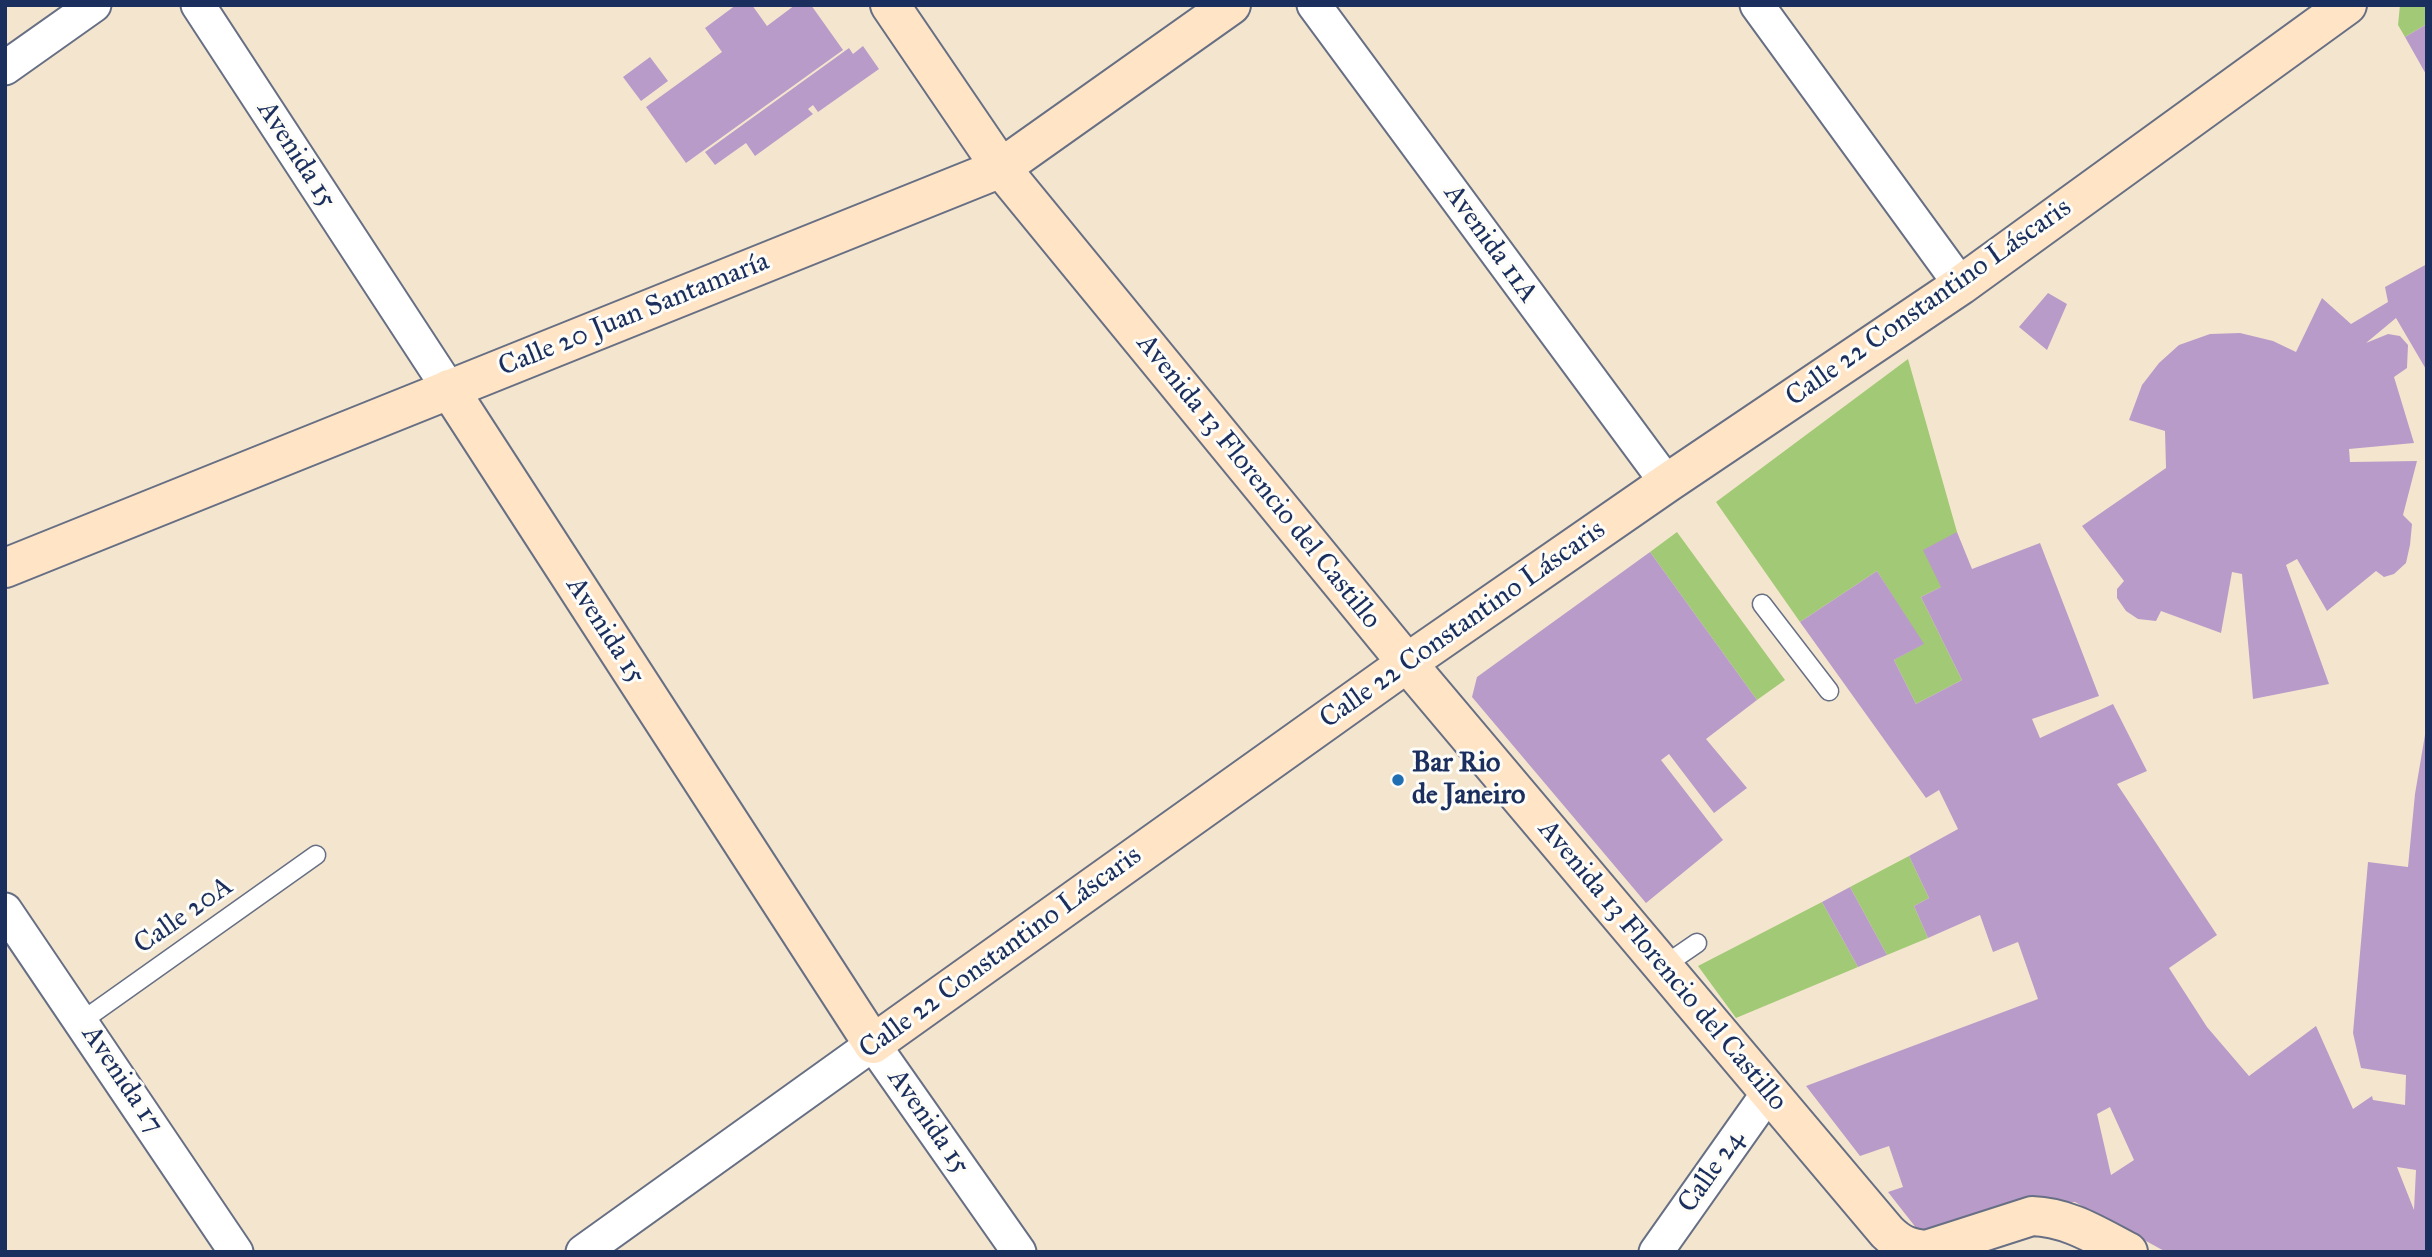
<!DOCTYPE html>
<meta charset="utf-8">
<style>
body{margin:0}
#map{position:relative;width:2432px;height:1257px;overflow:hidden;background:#f4e6ce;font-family:"IM FELL Great Primer",serif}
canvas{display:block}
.frame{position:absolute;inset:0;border:7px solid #1b2f5e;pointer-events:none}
</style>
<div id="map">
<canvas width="2432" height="1257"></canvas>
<div class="frame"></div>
</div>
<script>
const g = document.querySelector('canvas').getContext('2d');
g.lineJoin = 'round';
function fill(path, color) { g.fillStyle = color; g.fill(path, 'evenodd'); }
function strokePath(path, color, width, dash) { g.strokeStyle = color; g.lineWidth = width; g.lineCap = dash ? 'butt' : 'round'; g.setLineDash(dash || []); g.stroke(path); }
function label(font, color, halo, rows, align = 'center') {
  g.font = font + ' "IM FELL Great Primer",serif'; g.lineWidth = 6; g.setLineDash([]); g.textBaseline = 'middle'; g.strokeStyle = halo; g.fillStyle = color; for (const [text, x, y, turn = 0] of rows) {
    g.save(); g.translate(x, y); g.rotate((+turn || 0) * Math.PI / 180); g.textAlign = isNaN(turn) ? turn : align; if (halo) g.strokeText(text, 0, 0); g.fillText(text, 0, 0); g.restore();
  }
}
const green = new Path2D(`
 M2400 5H2427V24L2405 37 2398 25Z
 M1908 359 1957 532 1941 587 1921 597 1962 680 1916 704 1894 660 1923 644 1877 571 1800 622 1716 502Z
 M1677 532 1785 680 1757 700 1650 552Z
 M1909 856 1929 898 1914 906 1928 938 1887 955 1850 887Z
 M1822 902 1858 967 1736 1018 1698 966Z`);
const building = new Path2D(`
 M736 5H752L767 26 795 5H811L843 50 686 163 646 107 722 52 705 28Z
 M2427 24V76L2405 37Z
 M863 46 879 69 818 112 813 105 808 109 813 114 755 156 746 143 715 165 705 152 849 48 853 54Z
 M650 57 668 81 641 101 623 77Z
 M2427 264V371L2396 318 2366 343 2388 334 2400 336 2408 345 2407 368 2394 377 2414 443 2349 449 2350 462 2417 461 2403 515 2412 524 2410 545 2406 563 2394 574 2384 577 2376 571 2327 611 2297 559 2286 565 2329 684 2253 699 2242 574 2232 572 2221 633 2161 611 2156 621 2138 619 2126 611 2117 598V589L2124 581 2082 526 2166 468 2165 431 2129 420 2142 385 2159 363 2179 345 2210 334 2240 333 2273 341 2296 352 2322 298 2351 324 2388 302 2385 287Z
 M2048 293 2067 304 2047 350 2019 327Z
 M1957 532 1972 569 2040 543 2099 696 2032 719 2040 738 2113 704 2147 771 2117 784 2217 935 2169 968 2207 1027 2249 1076 2316 1026 2353 1109 2372 1096 2373 1100 2405 1105 2406 1075 2361 1068 2353 1033 2368 862 2408 867 2415 794 2427 723V1252H2166L2075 1202 2029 1201 1931 1232 1917 1229 1888 1192 1903 1187 1889 1146 1860 1156 1806 1086 2038 999 2018 942 1993 952 1980 915 1928 938 1914 906 1929 898 1909 856 1958 829 1939 790 1926 798 1800 622 1877 571 1924 644 1894 660 1916 704 1962 680 1921 597 1941 587 1923 550ZM2110 1107 2134 1160 2111 1175 2097 1114ZM2397 1167 2416 1170 2414 1210Z
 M1650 552 1757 700 1706 739 1747 788 1714 813 1669 754 1661 760 1723 840 1646 903 1472 697 1477 677Z
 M1850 887 1887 955 1858 967 1822 902Z`);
const lane = new Path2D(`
 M1762 604 1829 691
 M1662 967 1697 943
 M82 1021 316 855`);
const street = new Path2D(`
 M198 5 449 389
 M1314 5 1667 483
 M1757 5 1961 285
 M5 68 94 5
 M5 910 236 1252
 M583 1252 873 1044 1019 1252
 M1656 1252 1769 1092`);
const secondary = new Path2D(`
 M890 5 1001 168 1407 663 1887 1232C1899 1244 1908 1248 1926 1250L2032 1216C2068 1217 2097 1236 2128 1252
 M449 389 873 1044 1407 663 1667 483 1961 285 2347 5
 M5 568 1001 168 1231 5`);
const markers = [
 [1398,780,7,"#1f6fb2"]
];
const streetNames = [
 ["Avenida 15",296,155,57],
 ["Avenida 11A",1490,244,54],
 ["Calle 22 Constantino Láscaris",1929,303,-35],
 ["Calle 20 Juan Santamaría",634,315,-22],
 ["Avenida 13 Florencio del Castillo",1258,482,51],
 ["Calle 22 Constantino Láscaris",1463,625,-35],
 ["Avenida 15",605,631,57],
 ["Calle 20A",184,916,-35],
 ["Calle 22 Constantino Láscaris",1001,953,-36],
 ["Avenida 13 Florencio del Castillo",1662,966,50],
 ["Avenida 17",122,1080,56],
 ["Avenida 15",928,1122,55],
 ["Calle 24",1712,1172,-55]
];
const poiNames = [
 ["Bar Rio",1412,764],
 ["de Janeiro",1412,796]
];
fill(green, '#a2c975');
fill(building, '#b99bc9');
strokePath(lane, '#676f85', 21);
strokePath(street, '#676f85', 37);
strokePath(secondary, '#676f85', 42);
strokePath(lane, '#fff', 18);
strokePath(street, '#fff', 33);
strokePath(secondary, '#ffe4c6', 38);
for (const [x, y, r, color] of markers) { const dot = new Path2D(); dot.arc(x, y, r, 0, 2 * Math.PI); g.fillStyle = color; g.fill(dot); strokePath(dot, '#fdfcf7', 2.5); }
label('28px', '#1b2f5e', '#fdfcf7', streetNames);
label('bold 28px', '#1b2f5e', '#fdfcf7', poiNames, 'left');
</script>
